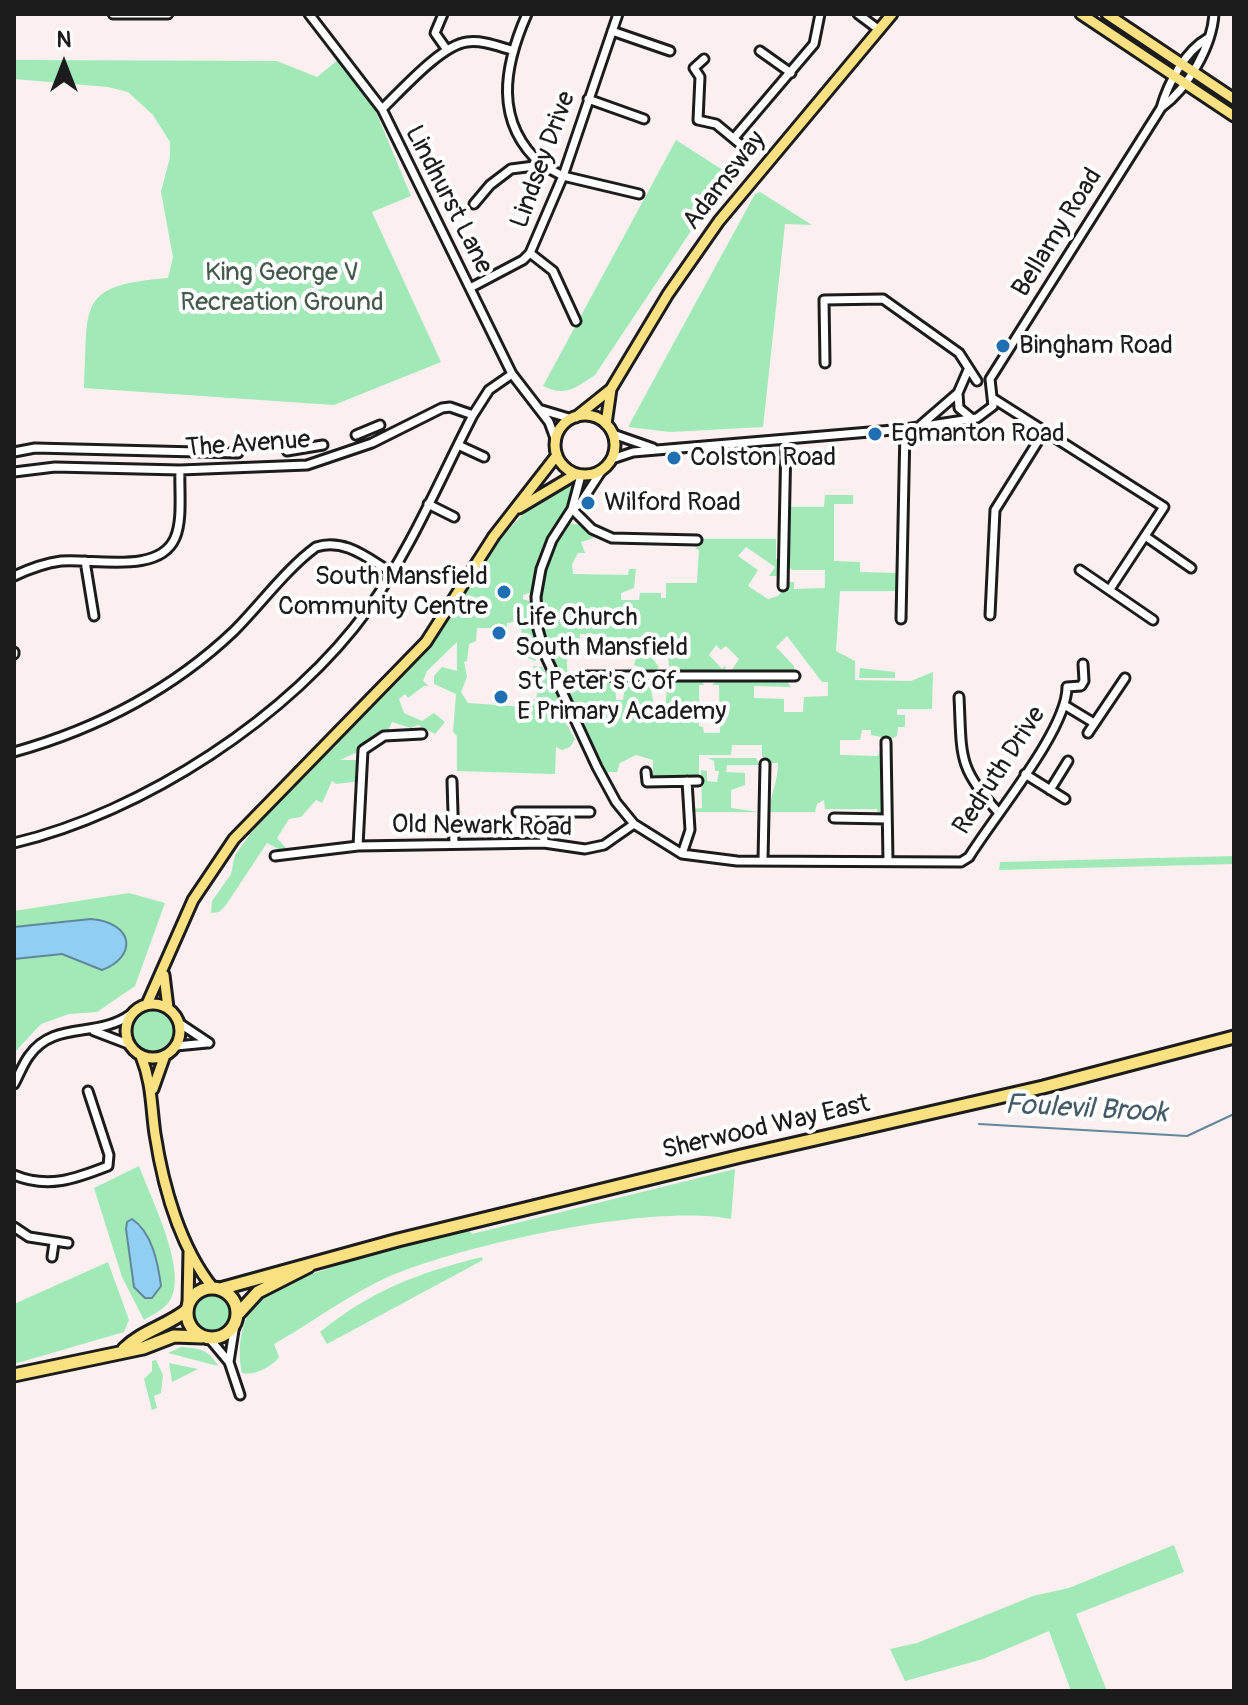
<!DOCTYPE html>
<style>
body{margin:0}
#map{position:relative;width:1248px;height:1705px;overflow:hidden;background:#fbefef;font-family:Pangolin,sans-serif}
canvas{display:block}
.frame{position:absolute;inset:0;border:16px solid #1c1c1c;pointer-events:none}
.north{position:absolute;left:24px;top:24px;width:80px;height:80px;-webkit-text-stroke:6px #fff;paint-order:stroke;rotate:0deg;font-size:22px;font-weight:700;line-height:32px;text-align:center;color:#1c1c1c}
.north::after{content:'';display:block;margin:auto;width:28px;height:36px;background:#1c1c1c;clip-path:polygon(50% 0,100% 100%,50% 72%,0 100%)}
</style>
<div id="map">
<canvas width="1248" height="1705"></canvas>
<div class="frame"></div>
<div class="north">N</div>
</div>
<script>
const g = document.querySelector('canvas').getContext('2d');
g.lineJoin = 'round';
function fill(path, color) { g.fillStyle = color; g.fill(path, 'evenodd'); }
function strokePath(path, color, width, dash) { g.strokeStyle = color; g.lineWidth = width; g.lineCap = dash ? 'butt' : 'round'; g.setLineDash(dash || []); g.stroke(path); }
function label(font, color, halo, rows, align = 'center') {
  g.font = font + ' Pangolin,sans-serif'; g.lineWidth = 8; g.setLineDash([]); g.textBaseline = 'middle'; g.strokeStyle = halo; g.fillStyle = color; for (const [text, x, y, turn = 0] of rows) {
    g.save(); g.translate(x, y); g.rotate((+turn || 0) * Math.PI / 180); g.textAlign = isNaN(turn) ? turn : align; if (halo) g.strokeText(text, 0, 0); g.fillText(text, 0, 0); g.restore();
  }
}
const green = new Path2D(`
 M339 59 371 100 411 196 372 212 441 362 334 405 84 388C89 307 74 285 168 278L173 257 161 192 170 157V142L153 115 128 92 108 87 14 79V60L277 61 317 77Z
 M676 140 729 174 595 375C575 388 566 397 543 386Z
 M760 192 812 225 785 224 763 427 670 432 628 427 755 194Z
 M575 485C573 505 562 513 553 530 542 550 535 570 533 592L523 595V599L532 602 538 657 535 661 528 658 519 621 507 623V633L502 628H477L476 641 469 644 467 661 464 662 467 677 461 692 468 703 526 707 527 701 536 699 538 689 533 666 542 667 556 689 564 720 575 739 570 747 562 750 556 747 555 774 457 771V736L453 732 456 694 434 684V676L442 667 457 671V642L427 671 423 681 429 686H424L408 698 405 694 399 699 404 713 422 721 434 713 445 722 435 734 418 725 411 728 392 722 387 733 371 738 360 751 340 760H359L361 781 336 784 332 781 322 803 316 800 301 817 289 819 277 838 287 849 284 852 267 843 226 905 219 912 211 913 212 901 231 874 235 855 254 829 313 766 337 745 334 742C360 716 387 691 412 663 452 618 513 491 575 485Z
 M825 495H853V504H834V561L860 562V572L897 573V591H840L836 651 855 661V680L911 681 933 672 932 709H897V715H905V727H898L897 736 891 739 871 735V730H862L860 740H840V755L878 756 880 749 883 754V813L878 816 877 809H825L824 800 817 804 815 812H770C770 793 778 783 778 763H767L762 756V745H732L731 755H699V779H653V760L636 755 620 763 617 772H607L569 698 567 692 572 682 615 680 616 700H623L626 679H649L656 717H665L667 685H660L661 680H701L704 685H699V726L703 727 704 733H720L719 685H712L717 680 787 681 791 687 754 686V698L784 699V712H803L804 697 828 696V682H822L787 636 776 647 794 666V672L731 671 739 659 726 646 721 650 716 645 709 655 722 669 726 665 724 672 663 671 669 669 668 649H645L659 667 655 673 634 665 639 649H616V657H611V649H599L598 634H580L579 651 567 652V670L576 674 565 677C562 669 558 672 553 665 525 623 542 561 568 523L582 525 594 538 581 542 585 553H578L572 564 573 574 628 575 629 569H636L634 588 621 593V600H639L640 593H661V598H666V583H697L699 550 695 548 702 545V539H776V559H780V572L776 576H769L775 567 746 547 738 556 758 570 748 586 768 599 778 596 789 582H794V589L825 588V570H792L786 564 787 507H824Z
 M860 668 895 672V678H859Z
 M708 758H756L760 765H727L726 772 745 773V785L731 790V808L759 812H691L692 809 702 808 701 770 707 771V781L717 782 719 771H715L714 761Z
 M1234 856V864L999 870 1000 862Z
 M129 893 165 903 135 986 97 1012 69 1014 41 1024 15 1052 14 911Z
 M133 1031a20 20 0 1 1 40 0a20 20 0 1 1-40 0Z
 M139 1166C150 1197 190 1273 169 1302 163 1310 152 1315 144 1320L122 1277 94 1188Z
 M735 1169 731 1219C652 1203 466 1244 390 1276 349 1294 313 1322 274 1344L279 1357C272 1367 254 1376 242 1373 237 1352 240 1319 257 1302 285 1273 425 1242 469 1230L472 1234Z
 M482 1257 483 1260 327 1344 320 1332C372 1290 418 1273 482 1257Z
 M108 1262 129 1320 124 1332 14 1364V1304Z
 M192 1313a19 19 0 1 1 38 0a19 19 0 1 1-38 0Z
 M181 1347C198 1348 209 1349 218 1366L168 1353Z
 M156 1360 163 1375 161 1393 154 1396 157 1408 152 1410 144 1379 152 1371V1361Z
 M169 1363 198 1369 172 1382Z
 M1174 1545 1184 1572 1076 1614 1107 1691H1071L1049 1631 983 1659 905 1681 890 1649 917 1643 1033 1596 1069 1588Z`);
const water = new Path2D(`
 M91 919C135 923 137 957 102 970L62 954 14 959V927Z
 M132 1219C152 1232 158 1263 161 1286L152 1298H145L134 1287 126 1229 127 1222Z`);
const stream = new Path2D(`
 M979 1124 1187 1136 1234 1114`);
const minor = new Path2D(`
 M113 14H168
 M309 14 382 109 512 374 549 422 556 441
 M443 14 435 33 447 50
 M527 14C504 66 493 122 542 165
 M858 14 878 29
 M612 31 670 51
 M760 51 791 73
 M704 59 694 68 700 77 698 120 716 124 745 148
 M588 99 644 119
 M1162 107C1188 88 1212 46 1214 14
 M382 109C401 91 441 45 467 42 482 40 497 46 511 50
 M734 138 814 44 820 14
 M474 204 490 185 511 169 542 165 563 176 639 194
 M530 253 553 271 576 321
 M470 288 523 260 530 253 563 176 618 14
 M825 363 824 300 883 299 959 353 977 381
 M958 394 959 408 970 417
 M994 399 1164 507 1110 589
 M542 410 572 419
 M921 425 958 393 968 370
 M613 434 653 448
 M356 435 380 425
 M458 445 484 457
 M287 451 323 445
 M14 452 35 448 238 453
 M612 459 633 452 905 429 977 418 993 406 990 379 1161 108C1168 83 1185 51 1208 38
 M14 472 55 467 180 470 307 465 372 443 442 408 450 407 473 415
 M581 475 572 509 552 540 541 569 536 597 538 629 546 657 597 767 616 802 634 824 682 854 737 861 961 862 969 857C994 816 1067 730 1067 687L1081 686 1084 681 1083 664
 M428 504 454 517
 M572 509 592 529 612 538 697 540
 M572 509 580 504 602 470
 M1145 536 1191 568
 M85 561 94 616
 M1080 570 1153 620
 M14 576C29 569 45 563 61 561 93 558 159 575 175 538 183 520 179 490 180 470
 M783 586 786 440
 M990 615 995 510 1045 430
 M901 619 905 429
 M14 652V654
 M558 684 587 676H795
 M959 697C962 756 957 767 998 812
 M1066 706 1094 723
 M1088 733 1125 678
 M886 742 888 861
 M14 752C96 729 172 690 234 631 260 605 287 568 316 547 345 538 367 558 391 572
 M646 772 647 782 698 781
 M1025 774 1065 799
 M452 781 454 844
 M1050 790 1068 761
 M517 812H590
 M543 812 544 843
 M834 818 887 819
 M14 843C142 813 292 716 369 608 411 549 440 479 473 415L489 390 512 374
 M358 846 363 750 384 736 422 734
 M682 854 690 830 687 781
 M275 856 358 846 544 843 585 849 604 845 634 824
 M763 860 765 764
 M179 1023 209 1043
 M94 1031 128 1044
 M176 1046 207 1043
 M14 1084C19 1075 23 1064 29 1056 54 1020 97 1039 131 1014
 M14 1175C48 1189 75 1179 108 1166L109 1155 88 1091
 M14 1227 29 1237 68 1243
 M52 1257 54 1243
 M209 1338 229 1362 240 1395
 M229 1362 235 1324`);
const major = new Path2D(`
 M1081 14 1234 116
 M1107 14 1234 99
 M555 445a30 30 0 1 1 60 0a30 30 0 1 1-60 0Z
 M576 417 611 389 668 294 719 221 892 14
 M606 424 611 389
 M519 508 576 474
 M164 975 168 1008
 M126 1031a27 27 0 1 1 54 0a27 27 0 1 1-54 0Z
 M147 1004 193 900 234 839 426 642 494 536 557 455
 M141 1056C152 1083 151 1106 155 1134 163 1186 180 1247 213 1288
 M153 1089 165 1055
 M188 1304 189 1252`);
const highway = new Path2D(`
 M187 1313a25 25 0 1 1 50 0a25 25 0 1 1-50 0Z
 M220 1289 398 1240 741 1156 1043 1087 1234 1037
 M237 1315 258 1292 309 1266
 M124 1349C142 1331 167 1326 187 1310
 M14 1375 143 1348 174 1336 202 1337`);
const markers = [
 [1003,346,8,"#1f6fb2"],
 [875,434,8,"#1f6fb2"],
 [674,458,8,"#1f6fb2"],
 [588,503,8,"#1f6fb2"],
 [504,592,8,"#1f6fb2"],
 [499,633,8,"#1f6fb2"],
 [501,697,8,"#1f6fb2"]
];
const streetNames = [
 ["Lindsey Drive",544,160,-70],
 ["Adamsway",725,181,-52],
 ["Lindhurst Lane",448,200,63],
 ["Bellamy Road",1058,233,-58],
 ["The Avenue",248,445,-4],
 ["Redruth Drive",1000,771,-57],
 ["Old Newark Road",482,827,1],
 ["Sherwood Way East",766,1128,-13]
];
const parkNames = [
 ["King George V",282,273],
 ["Recreation Ground",282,303]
];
const poiNames = [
 ["Bingham Road",1019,346],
 ["Egmanton Road",891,434],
 ["Colston Road",690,458],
 ["Wilford Road",604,503],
 ["South Mansfield",488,577,"right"],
 ["Community Centre",488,607,"right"],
 ["Life Church",515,618],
 ["South Mansfield",515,648],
 ["St Peter's C of",517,682],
 ["E Primary Academy",517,712]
];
const waterNames = [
 ["Foulevil Brook",1086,1110,3]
];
fill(green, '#a1e9b7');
fill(water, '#91cff2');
strokePath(water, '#62879c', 2);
strokePath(stream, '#62879c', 2);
strokePath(minor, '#1c1c1c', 13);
strokePath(major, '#1c1c1c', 15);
strokePath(highway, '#1c1c1c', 17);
strokePath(minor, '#fff', 7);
strokePath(major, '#f9e181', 9);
strokePath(highway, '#f9e181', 11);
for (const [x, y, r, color] of markers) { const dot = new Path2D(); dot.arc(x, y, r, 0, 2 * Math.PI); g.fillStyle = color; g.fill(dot); strokePath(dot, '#fff', 3); }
label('26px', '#1c1c1c', '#fff', streetNames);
label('26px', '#445a4a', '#fff', parkNames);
label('26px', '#1c1c1c', '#fff', poiNames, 'left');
label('italic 28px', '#455b67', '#fff', waterNames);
</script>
